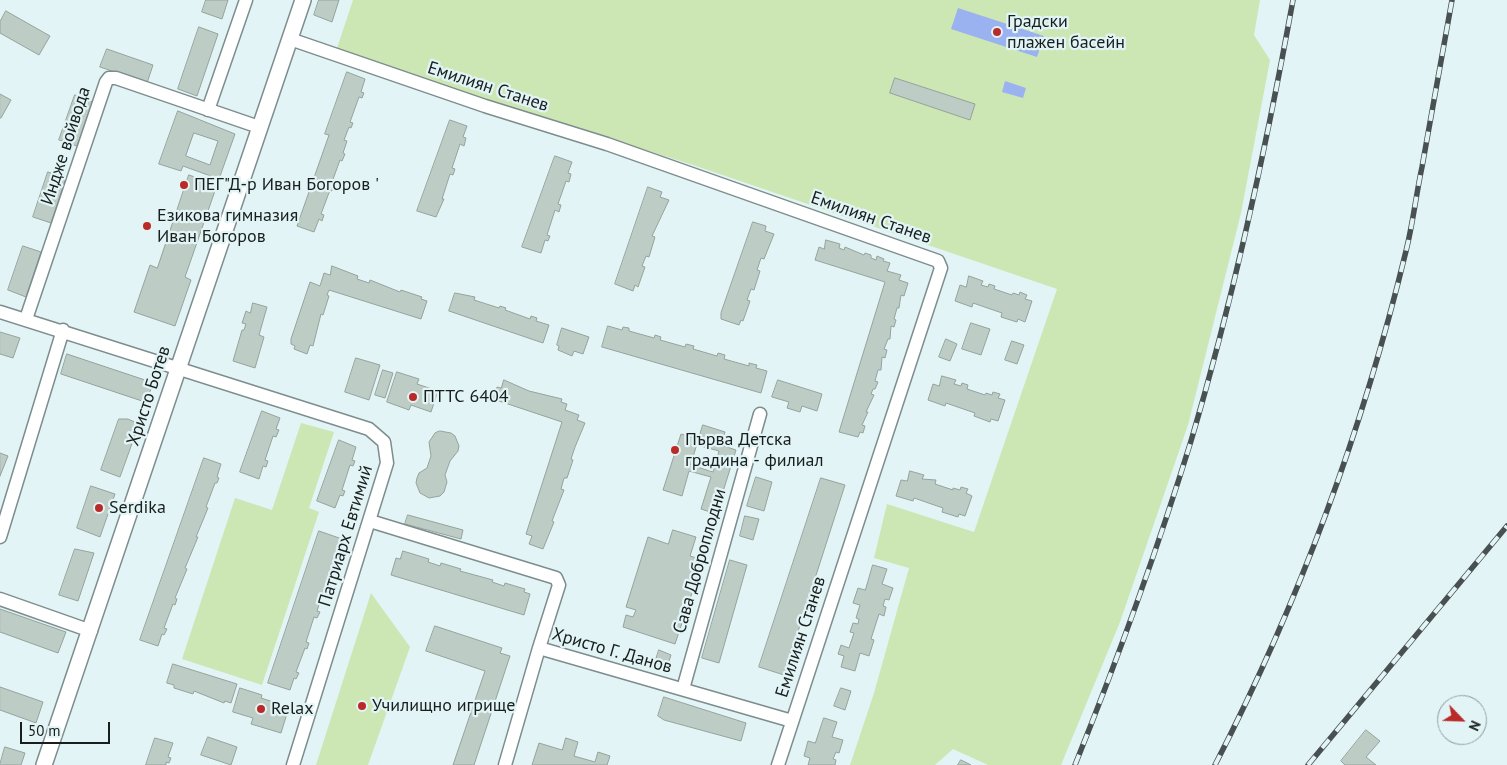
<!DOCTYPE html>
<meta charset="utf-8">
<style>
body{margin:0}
#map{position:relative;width:1507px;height:765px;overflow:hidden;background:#e2f4f5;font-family:"PT Sans",sans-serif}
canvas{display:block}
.north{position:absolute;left:1437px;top:695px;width:50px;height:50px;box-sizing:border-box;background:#e2f4f5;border:1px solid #919e9f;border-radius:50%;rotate:114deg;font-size:14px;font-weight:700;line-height:20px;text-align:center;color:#181e1e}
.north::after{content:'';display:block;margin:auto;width:18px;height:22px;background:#b92a29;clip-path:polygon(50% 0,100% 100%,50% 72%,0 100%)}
.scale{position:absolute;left:20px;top:722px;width:90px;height:22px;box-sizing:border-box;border:2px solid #181e1e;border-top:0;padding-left:6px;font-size:15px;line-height:18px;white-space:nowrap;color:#181e1e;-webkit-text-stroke:4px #e2f4f5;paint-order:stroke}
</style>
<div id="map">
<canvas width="1507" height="765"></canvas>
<div class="north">N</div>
<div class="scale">50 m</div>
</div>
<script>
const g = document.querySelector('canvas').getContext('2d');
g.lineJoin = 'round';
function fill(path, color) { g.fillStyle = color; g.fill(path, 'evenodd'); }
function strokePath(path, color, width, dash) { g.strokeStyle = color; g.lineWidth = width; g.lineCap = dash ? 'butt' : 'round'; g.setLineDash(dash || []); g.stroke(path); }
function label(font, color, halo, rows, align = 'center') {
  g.font = font + ' "PT Sans",sans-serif'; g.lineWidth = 4.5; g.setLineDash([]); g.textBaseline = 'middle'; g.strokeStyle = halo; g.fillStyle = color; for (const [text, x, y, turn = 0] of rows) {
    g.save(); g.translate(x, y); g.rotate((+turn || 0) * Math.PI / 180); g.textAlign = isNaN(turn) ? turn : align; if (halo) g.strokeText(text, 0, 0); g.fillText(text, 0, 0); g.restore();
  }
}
const green = new Path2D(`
 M353 0H1260L1254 35 1270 60 1241 213 1188 425 1120 622 1061 765H988L953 749 935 765H850L874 693 909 568 874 558 887 504 974 532 1057 289 696 166 336 51Z
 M301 423 334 432 309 508 319 512 262 685 182 659 235 498 272 510Z
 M371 593 410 647 368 765H316Z`);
const water = new Path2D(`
 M958 8 1044 36 1037 57 951 29Z
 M1005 81 1026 88 1023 98 1002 92Z`);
const building = new Path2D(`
 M206 0H228L222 19 202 12Z
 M319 0H339L332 22 314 15Z
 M6 11 50 36 39 55 0 33V22Z
 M199 27 218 34 197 96 178 89Z
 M107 49 153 65 147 83 100 67Z
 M347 72 365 79 361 92 364 93 362 98 359 97 350 122 353 123 351 128 349 127 344 140 347 141 343 153 345 154 342 161 340 160 332 182 335 184 332 191 330 190 321 214 324 215 322 221 319 219 314 232 297 226 329 135 325 134Z
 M895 78 975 104 970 120 890 93Z
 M0 94 11 100 1 118H0Z
 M75 95 93 102 77 146 59 140Z
 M178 111 235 134 219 179 183 166 181 171 159 164ZM194 133 218 141 210 165 186 156Z
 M450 120 467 126 463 137 466 138 464 146 460 144 452 168 455 169 453 175 450 174 442 199H444L436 217 417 211Z
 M555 156 572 162 568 173 571 174 569 182 566 181 558 204 561 205 559 212 555 210 547 235 550 236 548 241 545 240 541 253 522 247Z
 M48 172 66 178 51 223 33 217Z
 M189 175 217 185 185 277 191 280 175 326 134 312 150 265 157 268Z
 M648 187 662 192 660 197 669 200 652 236 655 237 649 257 646 256 642 266 645 267 638 287 635 285 633 291 615 284Z
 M753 222 766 226 765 231 774 234 764 259 761 258 757 270 760 271 754 290 751 289 747 300 750 301 743 321 741 320 739 325 721 319V313Z
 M826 240 840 244 839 248 844 250 845 247 864 255 865 253 871 255V258L876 260 877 256 884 259 883 261 890 263 887 271 901 275 899 280 908 283 904 296 901 295 899 308H897L894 319 896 320 894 327 891 326 890 339H888L884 349 887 350 885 358 882 357 881 370H878L875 381 878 382 875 389H873L871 394 874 395 866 412H868L862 425 865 426 863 433 860 432 858 437 839 432 885 282 815 260 819 247 824 249Z
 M23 246 41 252 26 297 8 290Z
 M332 266 358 276 357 279 369 283 370 280 400 292 401 290 422 297 421 299 427 301 421 319 329 290 327 295 329 296 323 315 321 314 313 346 310 345 307 354 294 349 295 346 291 344V339L310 282 320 286 324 273 330 275Z
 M969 276 983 281 981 285 988 287 989 284 995 286 994 289 1012 295 1013 293 1019 295 1020 292 1027 295 1025 299 1032 301 1025 322 1018 319 1017 322 1001 317 1002 313 973 303 972 307 955 301 960 285 966 287Z
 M455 293 475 297 474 300 499 308 500 306 506 308 505 310 530 319 531 316 537 318 536 321 549 325 543 343 449 311Z
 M253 303 267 307 259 335 264 337 255 368 233 361 242 330H244L246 324 242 323 246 311 250 313Z
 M971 323 990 329 981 355 962 349Z
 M608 326 622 330 623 327 629 328V331L654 338 655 335 661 337 660 340 685 347 686 344 694 346 693 349 717 356 718 353 725 355 724 359 749 366V363L757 365 756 368 767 371 761 393 602 347Z
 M562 328 589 337 583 354 574 351 572 356 558 350 559 346 557 345Z
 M0 332 20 338 13 358 0 354Z
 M946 339 957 344 950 361 939 357Z
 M1012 341 1024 345 1017 364 1005 360Z
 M67 354 154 383 145 402 61 374Z
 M356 358 380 365 369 400 345 392Z
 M383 370 393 373 385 398 375 395Z
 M397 372 419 379 417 384 438 391 431 412 411 405 409 410 387 402Z
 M942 376 956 380 954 384 961 386 962 383 968 385 967 389 985 395 986 393 992 395 993 392 1000 394 998 398 1005 400 998 421 991 419 990 422 974 416 975 413 946 403 945 406 928 400 933 384 939 386Z
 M504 380 529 391 562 399 561 402 567 404 565 410 579 415 577 420 585 423 575 447 571 459 573 460 567 478H564L561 489 564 490 552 521 554 522 543 549 529 544 532 536 526 534 562 422 493 399 497 387 501 388Z
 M778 380 822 394 817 411 802 406 800 412 787 408 789 402 772 397Z
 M262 411 280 418 276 429 279 430 276 437 273 436 265 460 268 461 266 467 263 466 259 479 240 472Z
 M119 419H128L139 424 120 477 101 470Z
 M703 425 725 432 721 445 736 450 716 514 701 509 711 477 689 471 682 496 663 490 681 434 698 439ZM697 445 719 451 713 472 691 465Z
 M440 431 451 433 455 436 459 446 458 451 450 461 445 475 447 482 444 492 440 496 429 498 420 493 416 483 417 478 419 473 427 468 431 456 429 442 435 433Z
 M339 440 356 447 352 460 355 461 353 466 350 465 342 490 345 491 343 496 340 495 335 508 317 501Z
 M0 453 8 456 0 476Z
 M204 458 221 464 217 477 219 478 217 483H215L206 507 208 508 196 537H198L185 568 187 569 175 598 177 599 175 605 173 604 164 628 167 629 164 635 162 634 158 646 140 640Z
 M910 471 924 475 922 479 936 480 935 484 953 490V488L960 490 961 487 968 489 966 493 972 496 965 516 959 514 958 517 942 512 943 508 914 498 913 501 896 496 901 480 907 481Z
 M756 477 772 482 764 511 747 506Z
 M821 478 845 485 784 675 759 667Z
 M91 486 115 494 100 537 77 528Z
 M408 515 463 530 461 539 405 524Z
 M745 516 759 519 753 540 740 536Z
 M673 530 696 537 690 556 703 560 675 644 623 627 626 615 633 617 636 610 626 607 648 537 668 544Z
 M319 531 342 539 338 550 340 551 338 558 336 557 328 581H330L327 588 325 587 317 611 320 612 317 618 314 617 306 642 309 643 307 649 305 648 296 672 299 673 296 679 294 678 290 690 268 683Z
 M75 549 94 553 78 601 59 595Z
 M403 551 429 559 428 562 440 566 441 563 461 569 460 571 493 580 492 582 504 586 505 583 525 589 524 592 530 594 524 615 391 575 396 558 400 559Z
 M730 560 747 565 719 663 702 658Z
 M873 565 887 569 882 584 893 588 889 600 885 599 883 606 886 607 884 616 879 614 871 639 874 640 869 656 860 653 855 671 841 667 844 656 838 654 841 645 849 648 854 633 850 632 853 623 858 624 859 619 856 618 860 605 853 603 858 588 865 590Z
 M0 609 66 632 58 653 0 632Z
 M435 626 502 648 500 653 510 656 474 765H453L485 671 426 651Z
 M659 650 671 655 666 670 654 666Z
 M173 664 237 684 231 703 225 701 224 703 194 691 193 694 174 688V685L167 683Z
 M0 687 43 702 36 723 0 710Z
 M240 688 262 695 261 698 289 707 281 733 251 724 253 718 233 712Z
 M841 688 851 691 845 710 834 706Z
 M664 697 746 723 741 741 664 720 658 716Z
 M824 718 837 722 832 737 843 740 839 753 836 752 833 759 836 760 835 765H808L810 758 804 756 808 741 815 743Z
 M1366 730 1380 741 1366 757 1376 765H1345L1341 761Z
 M208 737 237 747 231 765 201 755Z
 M155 738 173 743 168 757 171 758 169 763 166 762V765H146Z
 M566 738 578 742 574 756 595 762 598 752 610 756 607 765H532L539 743 562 750Z
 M5 747 25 753 21 765H0Z
 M961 760 971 765H958Z`);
const minor = new Path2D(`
 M290 39 485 106 607 144 938 261 941 268 778 765
 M208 110 246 0
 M0 312 369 429 384 442 387 463 293 765
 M26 319 106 82 109 78H116L259 127
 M370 521 556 578 559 585 539 648
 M0 537 63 330
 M0 599 91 631
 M683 689 760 414
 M505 765 539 648 792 721`);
const tertiary = new Path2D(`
 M44 765 303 0`);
const rail = new Path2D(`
 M1075 765C1118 658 1157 551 1191 441 1234 296 1266 149 1293 0
 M1215 765C1299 602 1363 429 1406 251 1413 223 1416 195 1422 167 1432 111 1442 56 1452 0
 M1308 765 1507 526`);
const markers = [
 [997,32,5,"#b92a29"],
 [184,185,5,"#b92a29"],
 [147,226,5,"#b92a29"],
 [413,397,5,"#b92a29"],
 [675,450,5,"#b92a29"],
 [99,508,5,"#b92a29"],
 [362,706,5,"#b92a29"],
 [261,709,5,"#b92a29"]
];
const poiNames = [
 ["Градски",1007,22],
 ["плажен басейн",1007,43],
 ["ПЕГ\"Д-р Иван Богоров '",194,185],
 ["Езикова гимназия",157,216],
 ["Иван Богоров",157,237],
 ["ПТТС 6404",423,397],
 ["Първа Детска",685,440],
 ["градина - филиал",685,461],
 ["Serdika",109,508],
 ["Училищно игрище",372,706],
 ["Relax",271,709]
];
const streetNames = [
 ["Емилиян Станев",488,87,18],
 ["Индже войвода",66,146,-72],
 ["Емилиян Станев",871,218,19],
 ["Христо Ботев",149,396,-72],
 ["Патриарх Евтимий",346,536,-73],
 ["Сава Доброплодни",700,561,-74],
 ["Емилиян Станев",801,637,-72],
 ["Христо Г. Данов",612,651,16]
];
fill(green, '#cce7b4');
fill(water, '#9ab2f0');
fill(building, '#bdccc5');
strokePath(building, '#95a39c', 1);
strokePath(minor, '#7d8d8e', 15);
strokePath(tertiary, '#7d8d8e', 18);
strokePath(minor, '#fff', 12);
strokePath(tertiary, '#fff', 15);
strokePath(rail, '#485051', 5.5);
strokePath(rail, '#e2f4f5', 4, [11]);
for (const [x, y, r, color] of markers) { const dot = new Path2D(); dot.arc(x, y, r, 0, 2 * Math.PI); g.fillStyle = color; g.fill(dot); strokePath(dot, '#e2f4f5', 2); }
label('18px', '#181e1e', '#e2f4f5', poiNames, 'left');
label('18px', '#181e1e', '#e2f4f5', streetNames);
</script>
